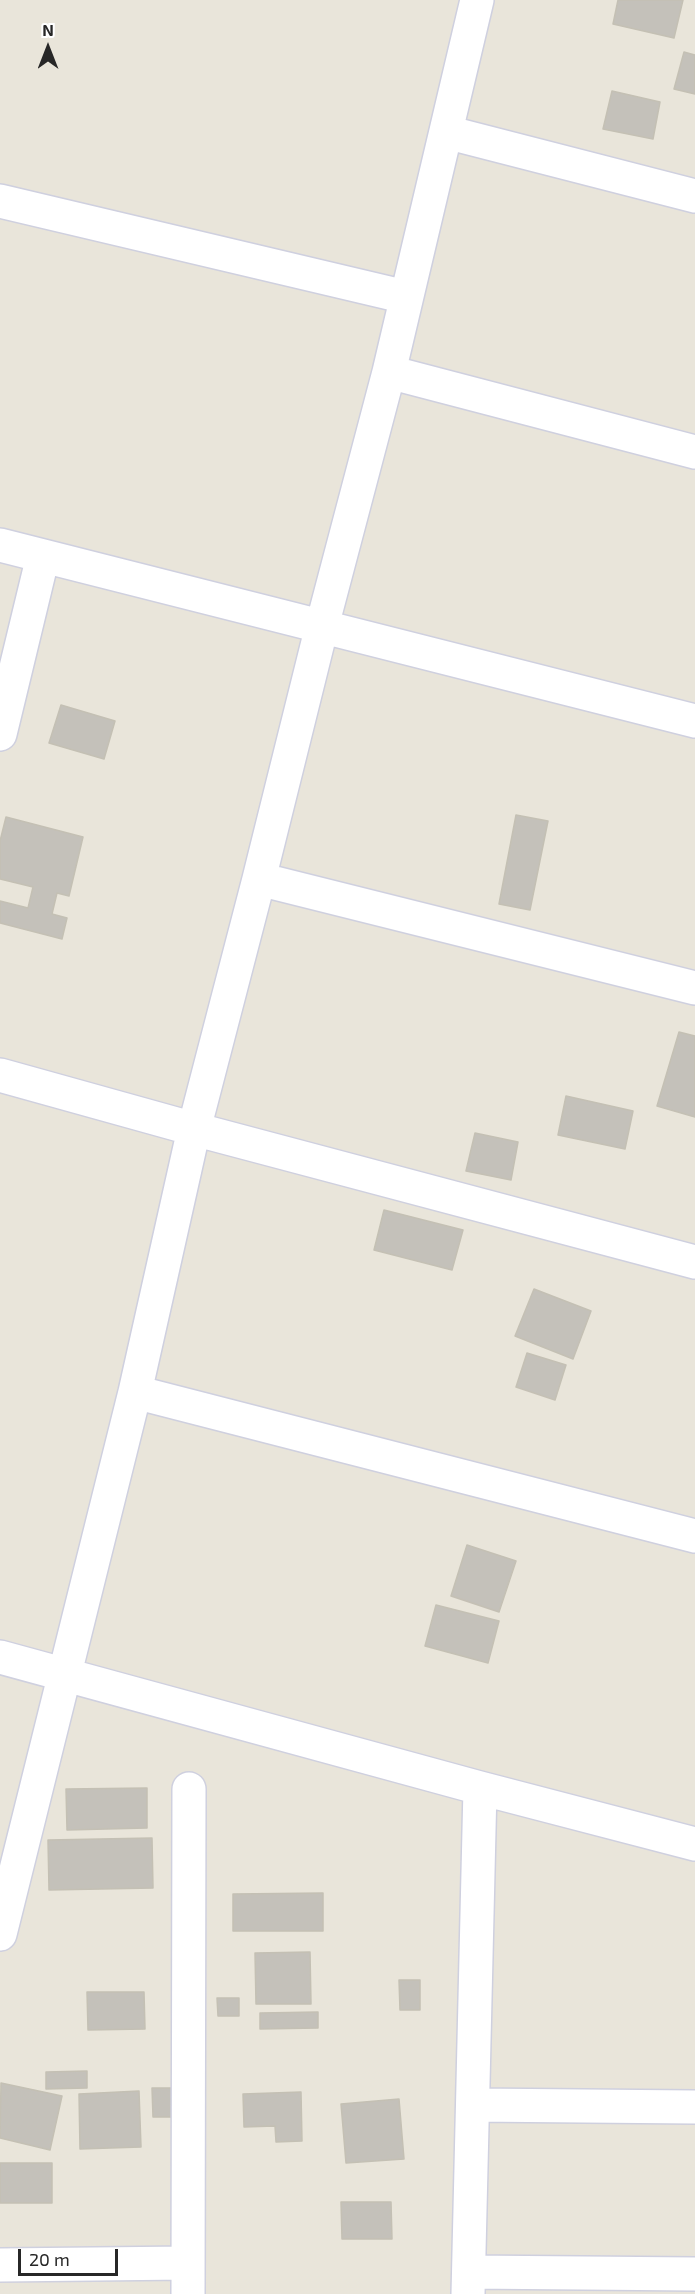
<!DOCTYPE html>
<style>
body{margin:0}
#map{position:relative;width:695px;height:2294px;overflow:hidden;background:#e9e5da;font-family:"Exo 2",sans-serif}
canvas{display:block}
.north{position:absolute;left:18px;top:18px;width:60px;height:60px;-webkit-text-stroke:4px #fff;paint-order:stroke;rotate:0deg;font-size:16px;font-weight:700;line-height:24px;text-align:center;color:#272727}
.north::after{content:'';display:block;margin:auto;width:21px;height:27px;background:#272727;clip-path:polygon(50% 0,100% 100%,50% 72%,0 100%)}
.scale{position:absolute;left:18px;top:2249px;width:100px;height:27px;box-sizing:border-box;border:3px solid #272727;border-top:0;padding-left:8px;font-size:18px;line-height:21px;white-space:nowrap;color:#272727;-webkit-text-stroke:4px #fff;paint-order:stroke}
</style>
<div id="map">
<canvas width="695" height="2294"></canvas>
<div class="north">N</div>
<div class="scale">20 m</div>
</div>
<script>
const g = document.querySelector('canvas').getContext('2d');
g.lineJoin = 'round';
function fill(path, color) { g.fillStyle = color; g.fill(path, 'evenodd'); }
function strokePath(path, color, width, dash) { g.strokeStyle = color; g.lineWidth = width; g.lineCap = dash ? 'butt' : 'round'; g.setLineDash(dash || []); g.stroke(path); }
const building = new Path2D(`
 M618 0H683L674 38 613 24Z
 M684 52 695 55V94L674 89Z
 M612 91 660 102 653 139 603 129Z
 M61 705 115 721 104 759 49 743Z
 M516 815 548 821 530 910 499 904Z
 M6 817 83 837 69 896 57 893 52 914 67 918 62 939 0 923V901L28 908 33 887 0 879V841Z
 M679 1032 695 1036V1117L657 1106Z
 M566 1096 633 1111 625 1149 558 1135Z
 M475 1133 518 1142 511 1180 466 1171Z
 M384 1210 463 1230 452 1270 374 1250Z
 M534 1289 591 1311 573 1359 515 1336Z
 M527 1353 566 1365 555 1400 516 1387Z
 M467 1545 516 1561 499 1612 451 1596Z
 M436 1605 499 1621 488 1663 425 1646Z
 M147 1788V1828L67 1830 66 1789Z
 M152 1838 153 1888 49 1890 48 1840Z
 M323 1893V1931H233V1894Z
 M310 1952 311 2004H256L255 1953Z
 M399 1980H420V2010H400Z
 M87 1992H144L145 2029 88 2030Z
 M217 1998H239V2016H218Z
 M318 2012V2028L260 2029V2013Z
 M87 2071V2088L46 2089V2072Z
 M1 2083 62 2096 50 2150 0 2138Z
 M152 2088H173L174 2117H153Z
 M139 2091 141 2147 80 2149 79 2094Z
 M301 2092 302 2141 276 2142 275 2126 244 2127 243 2094Z
 M399 2099 404 2159 346 2163 341 2104Z
 M0 2163H52V2203H0Z
 M341 2202H391L392 2239H342Z`);
const minor = new Path2D(`
 M446 132 695 196
 M0 201 406 297
 M389 372 695 452
 M0 545 695 721
 M0 734 43 556
 M259 879 695 988
 M0 1075 194 1129 695 1262
 M135 1392 695 1536
 M0 1657 480 1788 695 1844
 M0 1934 135 1392 194 1129 259 879 322 626 389 372 477 0
 M473 2105 695 2107
 M0 2265 188 2263
 M469 2272 695 2274
 M188 2294 189 1789
 M468 2294 480 1788`);
fill(building, '#c4c1ba');
strokePath(building, '#c4c0b4', 1.5);
strokePath(minor, '#cfd0df', 36);
strokePath(minor, '#fff', 33);
</script>
